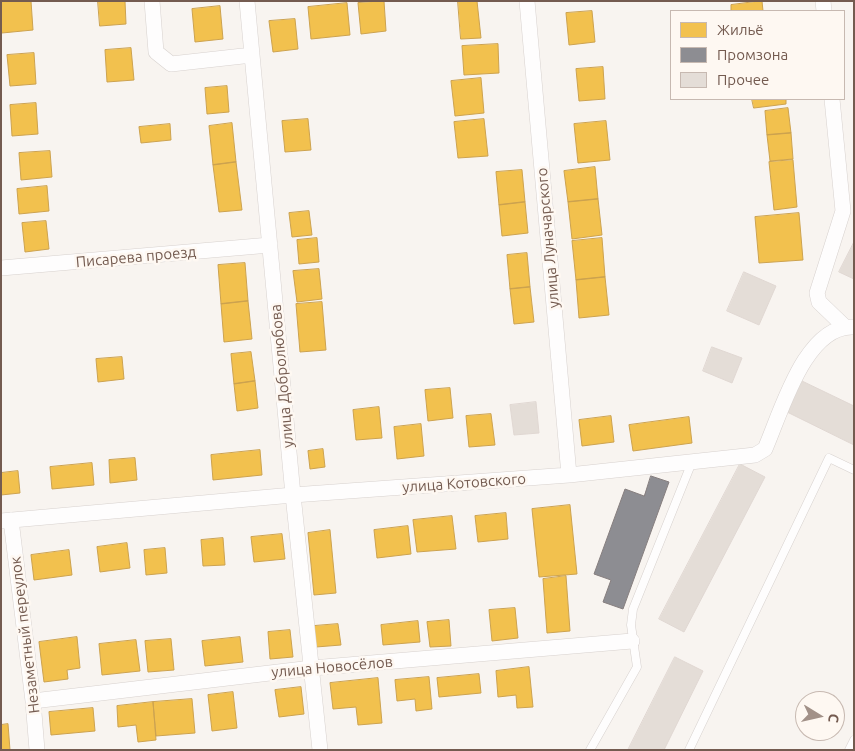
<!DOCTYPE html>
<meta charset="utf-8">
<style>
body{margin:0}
#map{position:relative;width:855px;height:751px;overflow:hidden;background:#f8f4f0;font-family:Ubuntu,sans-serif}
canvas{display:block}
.frame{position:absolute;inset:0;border:2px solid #745b50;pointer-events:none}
.legend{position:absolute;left:670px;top:10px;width:175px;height:90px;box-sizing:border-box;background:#fef8f2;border:1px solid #c7b9b1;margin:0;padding:6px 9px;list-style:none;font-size:15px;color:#745b50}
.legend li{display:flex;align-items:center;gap:10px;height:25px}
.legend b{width:25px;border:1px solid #c7b9b1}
.north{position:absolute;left:795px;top:691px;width:50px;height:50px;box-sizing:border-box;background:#fef8f2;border:1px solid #c7b9b1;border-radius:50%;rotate:99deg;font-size:14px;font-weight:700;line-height:20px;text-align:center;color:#745b50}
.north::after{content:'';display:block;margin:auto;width:18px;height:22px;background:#a29188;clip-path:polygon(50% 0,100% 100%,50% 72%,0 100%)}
</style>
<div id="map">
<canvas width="855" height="751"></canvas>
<div class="frame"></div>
<ul class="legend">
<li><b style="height:14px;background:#f2c14e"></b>Жильё</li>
<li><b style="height:14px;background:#8d8d92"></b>Промзона</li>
<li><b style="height:14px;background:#e4ddd7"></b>Прочее</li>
</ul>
<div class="north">С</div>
</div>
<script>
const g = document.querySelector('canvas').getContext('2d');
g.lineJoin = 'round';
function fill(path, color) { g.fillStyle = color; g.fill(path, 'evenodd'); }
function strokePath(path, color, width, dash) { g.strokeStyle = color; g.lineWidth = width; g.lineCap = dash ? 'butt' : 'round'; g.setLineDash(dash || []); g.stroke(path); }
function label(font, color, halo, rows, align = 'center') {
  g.font = font + ' Ubuntu,sans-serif'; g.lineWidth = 5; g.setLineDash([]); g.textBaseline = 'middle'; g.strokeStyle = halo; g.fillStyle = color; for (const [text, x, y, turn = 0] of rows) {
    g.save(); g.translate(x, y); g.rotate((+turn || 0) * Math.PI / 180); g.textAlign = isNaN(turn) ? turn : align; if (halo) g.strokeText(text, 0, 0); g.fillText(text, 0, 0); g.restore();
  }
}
const homes = new Path2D(`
 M1 1H31L33 30 2 33Z
 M98 1H125L126 24 100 26Z
 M384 1 386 31 361 34 358 3Z
 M458 1H477L481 38 461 39Z
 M762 1 763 11H731V5Z
 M347 3 350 35 311 39 308 7Z
 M220 6 223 39 195 42 192 9Z
 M592 11 595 42 569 45 566 13Z
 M295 19 298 49 273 52 269 21Z
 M498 44 499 73 464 75 462 46Z
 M131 48 134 80 107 82 105 50Z
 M34 53 36 84 10 86 7 55Z
 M603 67 605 99 579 101 576 69Z
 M481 78 484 113 455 116 451 81Z
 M227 86 229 112 207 114 205 88Z
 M752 99H786V104L754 108Z
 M36 103 38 134 12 136 10 105Z
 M788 108 791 133 767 135 765 111Z
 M308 119 311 150 285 152 282 121Z
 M484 119 488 156 458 158 454 122Z
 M606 121 610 160 578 163 574 124Z
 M232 123 236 162 213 165 209 126Z
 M170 124 171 140 141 143 139 127Z
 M791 133 793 159 770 161 767 135Z
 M50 151 52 177 21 180 19 153Z
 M793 160 797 207 774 210 769 162Z
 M236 162 242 210 219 212 213 165Z
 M595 167 598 199 568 202 564 171Z
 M522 170 525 202 499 205 496 172Z
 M47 186 49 211 19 214 17 189Z
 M598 199 602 235 572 239 568 202Z
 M525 202 528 233 502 236 499 205Z
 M309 211 312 235 292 237 289 213Z
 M799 213 803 260 759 263 755 217Z
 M46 221 49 249 25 252 22 223Z
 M317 238 319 262 299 264 297 240Z
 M602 238 605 277 576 280 572 241Z
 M527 253 530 287 510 289 507 255Z
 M245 263 248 301 221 304 218 265Z
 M319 269 322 299 297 302 293 271Z
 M605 277 609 315 579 318 576 280Z
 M530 287 534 322 514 324 510 289Z
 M248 301 252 339 224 342 221 304Z
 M322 302 326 350 300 352 296 304Z
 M251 352 255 381 234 384 231 354Z
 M122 357 124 379 98 382 96 359Z
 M255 381 258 408 237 411 234 384Z
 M450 388 453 418 428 421 425 390Z
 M379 407 382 438 356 440 353 410Z
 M491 414 495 445 469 447 466 416Z
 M611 416 614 442 582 446 579 420Z
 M689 417 692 443 633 451 629 425Z
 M421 424 424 456 397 459 394 427Z
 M323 449 325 467 310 469 308 451Z
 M260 450 262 475 213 480 211 455Z
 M135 458 137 480 110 483 109 460Z
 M92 463 94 485 52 489 50 467Z
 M18 471 20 493 1 495V473Z
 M570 505 577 574 539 577 532 509Z
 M506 513 508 539 478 542 475 516Z
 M452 516 456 549 417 552 413 520Z
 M408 526 411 554 377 558 374 530Z
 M330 530 336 593 314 595 308 533Z
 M282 534 285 559 254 562 251 537Z
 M223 538 225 565 203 566 201 540Z
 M127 543 130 568 100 572 97 547Z
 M165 548 167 573 146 575 144 550Z
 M69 550 72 575 34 580 31 555Z
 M566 576 570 631 547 633 543 579Z
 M515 608 518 638 492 641 489 610Z
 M449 620 451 646 430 647 427 622Z
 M418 621 420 642 383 645 381 625Z
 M338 624 341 645 316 647 314 626Z
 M290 630 293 657 270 659 268 632Z
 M77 637 80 668 67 670 68 679 44 682 39 642Z
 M240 637 243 662 205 666 202 641Z
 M171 639 174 670 148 672 145 641Z
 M136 640 140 671 102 675 99 644Z
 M529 667 533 707 517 708 516 695 498 697 496 671Z
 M479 674 481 693 439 697 437 678Z
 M429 677 432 709 416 711 415 699 397 701 395 680Z
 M378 678 382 723 358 725 356 707 333 709 330 683Z
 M301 687 304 714 279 717 275 690Z
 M233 692 237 728 212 731 208 695Z
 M192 699 195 733 156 736 153 702Z
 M153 702 156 740 138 742 136 725 118 727 117 706Z
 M93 708 95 731 51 735 49 712Z
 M8 724 10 750H1V725Z`);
const industry = new Path2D(`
 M651 476 669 482 623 609 603 602 611 580 594 574 625 489 644 496Z`);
const building = new Path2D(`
 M854 242V279L839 272Z
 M744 272 776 286 759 325 727 311Z
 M712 347 742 358 732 383 703 371Z
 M802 381 854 406V445L787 412Z
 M536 402 539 433 514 435 510 405Z
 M740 464 765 477 684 632 659 619Z
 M675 657 703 671 664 750H628Z`);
const service = new Path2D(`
 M590 750 637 667 631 625 633 609 692 462
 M689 750 829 458 854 470
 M849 750 854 740`);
const minor = new Path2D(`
 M152 1 156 52 171 64 252 55
 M247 1 293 495 320 750
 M527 1 569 475
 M823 1 824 11
 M832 99 843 211 817 293 819 302 844 326
 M1 268 270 245
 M11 520 33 701 37 750
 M1 521 293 495 569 475 755 455 765 449C781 413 805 324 854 327
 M33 701 312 668 632 641`);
const streetNames = [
 ["улица Луначарского",548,238,-95],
 ["Писарева проезд",136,257,-5],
 ["улица Добролюбова",282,376,-95],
 ["улица Котовского",464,483,-4],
 ["Незаметный переулок",25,635,-97],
 ["улица Новосёлов",332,667,-5]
];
fill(homes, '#f2c14e');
strokePath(homes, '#cca24f', 1);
fill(industry, '#8d8d92');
strokePath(industry, '#867e7e', 1);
fill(building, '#e4ddd7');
strokePath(building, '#e0d7d2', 1);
strokePath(service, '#d7d1ce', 9);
strokePath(minor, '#d7d1ce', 16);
strokePath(service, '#fefdfd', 8);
strokePath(minor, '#fefdfd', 15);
label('15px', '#745b50', '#fef8f2', streetNames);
</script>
